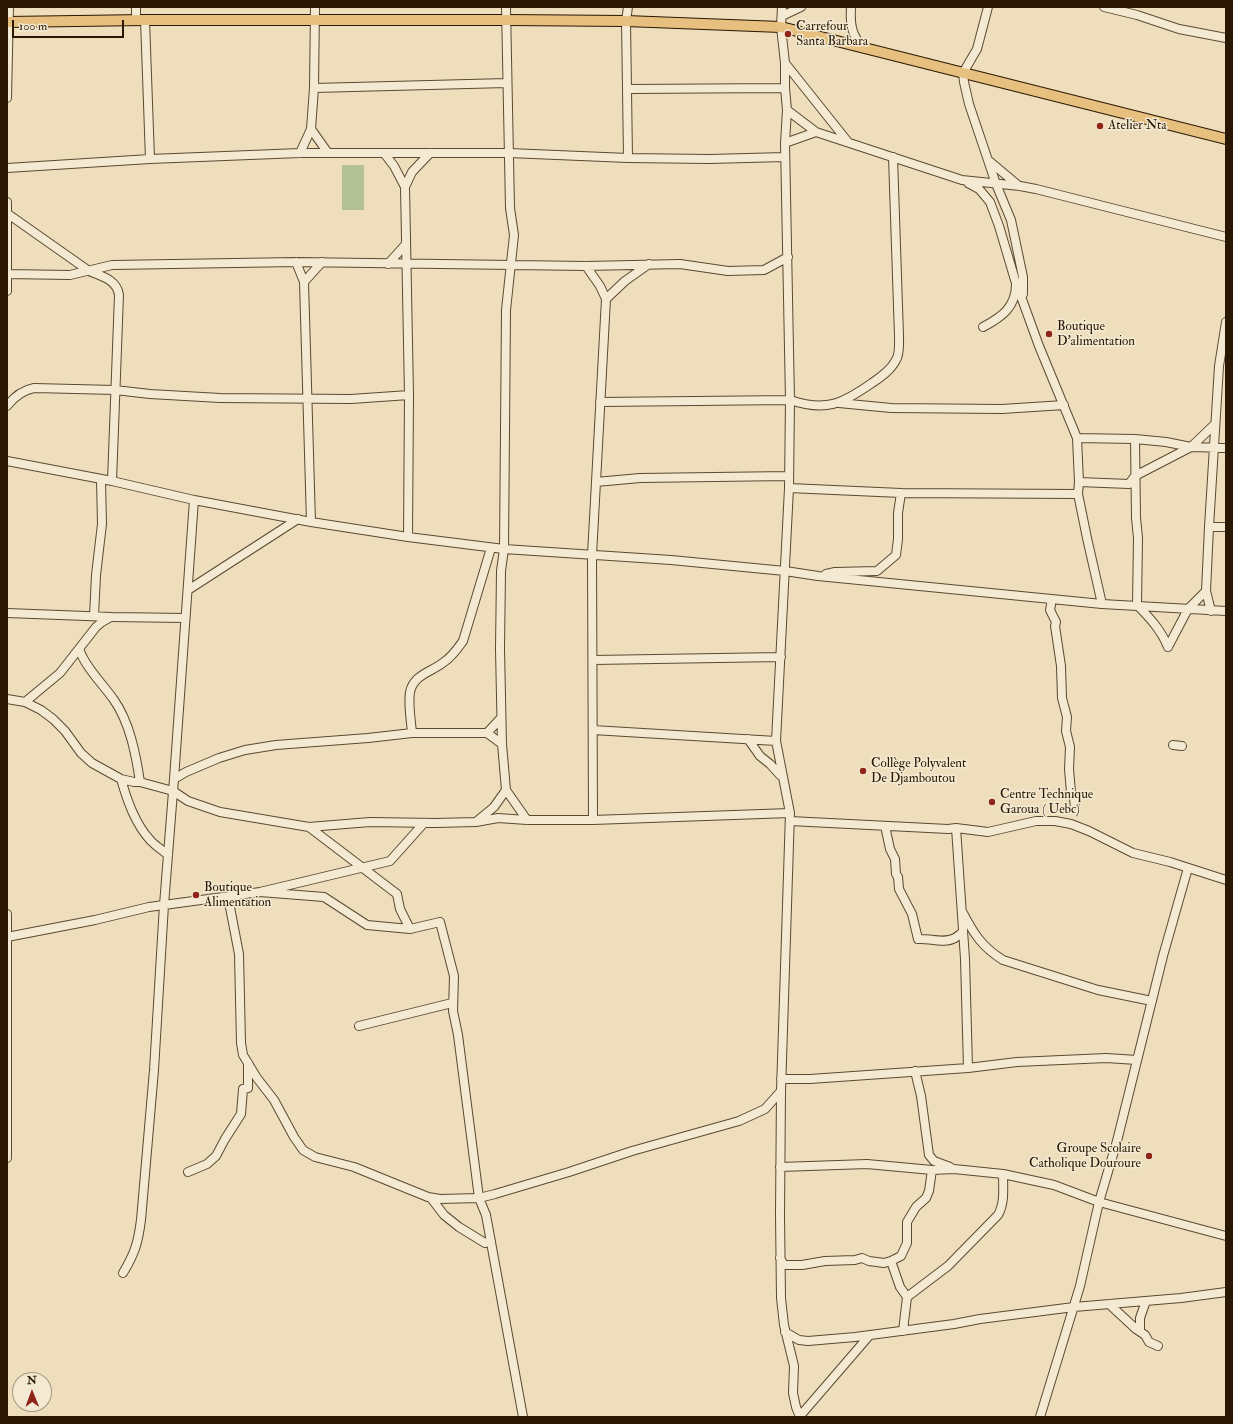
<!DOCTYPE html>
<meta charset="utf-8">
<style>
body{margin:0}
#map{position:relative;width:1233px;height:1424px;overflow:hidden;background:#eedebc;font-family:"IM FELL Double Pica",serif}
canvas{display:block}
.frame{position:absolute;inset:0;border:8px solid #2a1703;pointer-events:none}
.north{position:absolute;left:12px;top:1372px;width:40px;height:40px;box-sizing:border-box;background:#f4ead3;border:1px solid #a39680;border-radius:50%;rotate:359deg;font-size:11px;font-weight:700;line-height:16px;text-align:center;color:#2a1703}
.north::after{content:'';display:block;margin:auto;width:14px;height:18px;background:#8f2418;clip-path:polygon(50% 0,100% 100%,50% 72%,0 100%)}
.scale{position:absolute;left:12px;top:20px;width:112px;height:18px;box-sizing:border-box;border:2px solid #2a1703;border-top:0;padding-left:5px;font-size:12px;line-height:14px;white-space:nowrap;color:#2a1703;-webkit-text-stroke:3px #f4ead3;paint-order:stroke}
</style>
<div id="map">
<canvas width="1233" height="1424"></canvas>
<div class="frame"></div>
<div class="north">N</div>
<div class="scale">100 m</div>
</div>
<script>
const g = document.querySelector('canvas').getContext('2d');
g.lineJoin = 'round';
function fill(path, color) { g.fillStyle = color; g.fill(path, 'evenodd'); }
function strokePath(path, color, width, dash) { g.strokeStyle = color; g.lineWidth = width; g.lineCap = dash ? 'butt' : 'round'; g.setLineDash(dash || []); g.stroke(path); }
function label(font, color, halo, rows, align = 'center') {
  g.font = font + ' "IM FELL Double Pica",serif'; g.lineWidth = 3; g.setLineDash([]); g.textBaseline = 'middle'; g.strokeStyle = halo; g.fillStyle = color; for (const [text, x, y, turn = 0] of rows) {
    g.save(); g.translate(x, y); g.rotate((+turn || 0) * Math.PI / 180); g.textAlign = isNaN(turn) ? turn : align; if (halo) g.strokeText(text, 0, 0); g.fillText(text, 0, 0); g.restore();
  }
}
const green = new Path2D(`
 M342 165H364V210H342Z`);
const minor = new Path2D(`
 M506 7 510 208 514 235 506 310 504 549 501 571 500 649 502 744 506 790 527 820
 M628 7 626 21 628 158
 M782 7 781 27 785 63V88L787 110 785 143 790 400 789 488 776 741 790 813 781 1091 780 1214 781 1298 784 1325 794 1366 793 1393 796 1407 800 1417
 M851 7C850 23 851 36 864 48
 M988 7 977 49 963 73 964 82 969 104 996 184 1011 220 1023 277V294
 M1104 7 1137 15 1179 29 1226 38
 M782 16 801 7
 M136 20V7
 M145 20 150 159
 M785 63 848 142
 M314 88 507 83
 M628 89 785 88
 M7 98 9 7
 M787 110 816 132 962 180 1020 186 1036 189 1226 237
 M311 129 328 153
 M785 143 816 132
 M300 153 311 129 314 88 315 7
 M384 153 394 166 405 187
 M988 160 1019 186
 M7 168 150 159 300 153H509L628 158 709 159 785 157
 M968 183 979 189 990 202 999 226 1015 280 1039 346 1077 438 1079 482 1078 494 1087 538 1102 604
 M7 202V291
 M8 214 89 271C102 276 117 280 119 295L112 481
 M296 262 304 282 311 522
 M388 264 406 244
 M586 266 600 286 606 299 592 555 593 820
 M7 274 70 275 112 265 296 262 586 266 680 264 728 271 764 270 788 257
 M304 282 322 262
 M606 299 625 281 649 264
 M983 327C1002 317 1016 307 1016 284
 M600 402 790 400C826 412 842 404 872 383 881 377 891 370 896 360 900 354 899 343 899 336L893 157
 M839 403 891 408 1002 409 1064 405
 M7 406C14 397 23 390 34 388L115 390 150 394 220 398 351 399 409 395
 M1077 438 1135 439 1166 442 1191 447 1226 448
 M1135 439 1136 518 1138 538 1137 605C1150 618 1161 630 1168 647
 M7 461 112 481 194 500 311 522 408 537 504 549 671 560 785 571 818 576 1102 604 1226 611
 M596 482 640 478 789 476
 M1079 482 1129 484 1135 476 1191 447 1215 424
 M789 488 901 493 1078 494
 M1209 527H1226
 M408 537 409 395 405 187 412 172 430 153
 M826 574 835 572 877 571 896 555 898 539V513L901 493
 M188 590 298 519
 M1051 599V605L1050 610 1056 622 1055 626 1061 666 1062 698 1067 717 1066 731 1070 747 1069 769 1071 792 1074 797 1075 809
 M1211 611 1206 591 1209 527 1219 366 1226 322
 M7 613 112 617 185 618
 M94 616 96 575 102 524 101 480
 M1168 647 1188 609 1206 591
 M79 649C86 668 102 683 114 700 130 723 136 755 140 782
 M593 660 781 657
 M7 699 25 702 41 710 53 719 65 731 81 753 92 763 121 779C127 800 135 824 151 841 156 846 162 850 168 855
 M25 702 60 673 96 627 102 622 109 618
 M593 730 776 741
 M412 733C411 720 408 705 410 692 414 674 432 672 444 662 452 657 458 648 463 641L491 548
 M487 733 501 718
 M748 739 760 756 770 764 780 775
 M1173 745 1182 746
 M121 779 134 782H140L173 791 188 801 220 812 309 827 370 822 435 823 476 822 498 818 527 820H593L790 813 789 809
 M174 779 186 772 219 758 245 750 276 745 368 738 412 733H487L502 744
 M477 821 494 807 506 790
 M790 821 948 829 956 828 988 832 1036 821H1055L1071 824 1089 831 1133 853 1170 862 1226 880
 M885 826 890 849 895 859 896 874 898 877 899 889 912 914 918 939C930 938 944 944 955 938 958 936 960 934 963 932
 M309 827 397 894 400 909 410 929
 M956 828 965 959 968 1068
 M260 892 324 897 367 925 410 929 440 922 454 976 453 1011 458 1035 479 1198 486 1215 523 1417
 M228 897 239 954 241 1043 243 1055 257 1078 274 1100 294 1137 303 1150 315 1157 354 1167 428 1197 440 1199 479 1198 495 1194 569 1172 632 1151 739 1121 765 1109 781 1091
 M963 913C974 934 982 947 1003 960L1098 990 1152 1001
 M7 914V1158
 M7 937 95 920 149 907 260 892 390 861 424 823
 M359 1026 452 1003
 M915 1071 921 1096 929 1155 934 1161 950 1167
 M781 1079H810L968 1068 1017 1062 1106 1058 1137 1060
 M780 1167 867 1164 932 1170 954 1169 1003 1174 1054 1185 1099 1202 1226 1236
 M188 1172 207 1164 216 1156 225 1139 241 1114 243 1089 248 1088V1063
 M431 1198 444 1215 459 1227 485 1243 491 1241
 M780 1258 784 1265H802L825 1261 855 1260 862 1258 869 1261 884 1263 891 1261 901 1256 907 1243V1222L916 1207 926 1198 929 1191 932 1170
 M891 1261 900 1287 907 1297 903 1331
 M123 1273C135 1253 138 1243 141 1220L154 1070 164 905 174 779 194 500
 M907 1297 948 1266 998 1215C1005 1203 1003 1188 1003 1174
 M1109 1304 1136 1329 1145 1335 1149 1342 1158 1346
 M1140 1331V1318L1146 1301
 M785 1332 799 1340 808 1341 855 1337 954 1324 980 1319 1074 1307 1181 1298 1226 1292
 M800 1416 869 1336
 M1040 1417 1080 1286 1099 1202 1117 1141 1163 956 1188 868`);
const major = new Path2D(`
 M7 22 145 20H507L626 21 781 27 1226 139`);
const markers = [
 [788,34,4,"#8f2418"],
 [1100,126,4,"#8f2418"],
 [1049,334,4,"#8f2418"],
 [863,771,4,"#8f2418"],
 [992,802,4,"#8f2418"],
 [196,895,4,"#8f2418"],
 [1149,1156,4,"#8f2418"]
];
const poiNames = [
 ["Carrefour",796,27],
 ["Santa Barbara",796,42],
 ["Atelier Nta",1108,126],
 ["Boutique",1057,327],
 ["D'alimentation",1057,342],
 ["Collège Polyvalent",871,764],
 ["De Djamboutou",871,779],
 ["Centre Technique",1000,795],
 ["Garoua ( Uebc)",1000,810],
 ["Boutique",204,888],
 ["Alimentation",204,903],
 ["Groupe Scolaire",1141,1149,"right"],
 ["Catholique Douroure",1141,1164,"right"]
];
fill(green, '#b3c295');
strokePath(minor, '#5b4931', 10);
strokePath(major, '#2a1703', 12);
strokePath(minor, '#f4ead3', 8);
strokePath(major, '#e7bf7e', 10);
for (const [x, y, r, color] of markers) { const dot = new Path2D(); dot.arc(x, y, r, 0, 2 * Math.PI); g.fillStyle = color; g.fill(dot); strokePath(dot, '#f4ead3', 1.5); }
label('13px', '#2a1703', '#f4ead3', poiNames, 'left');
</script>
